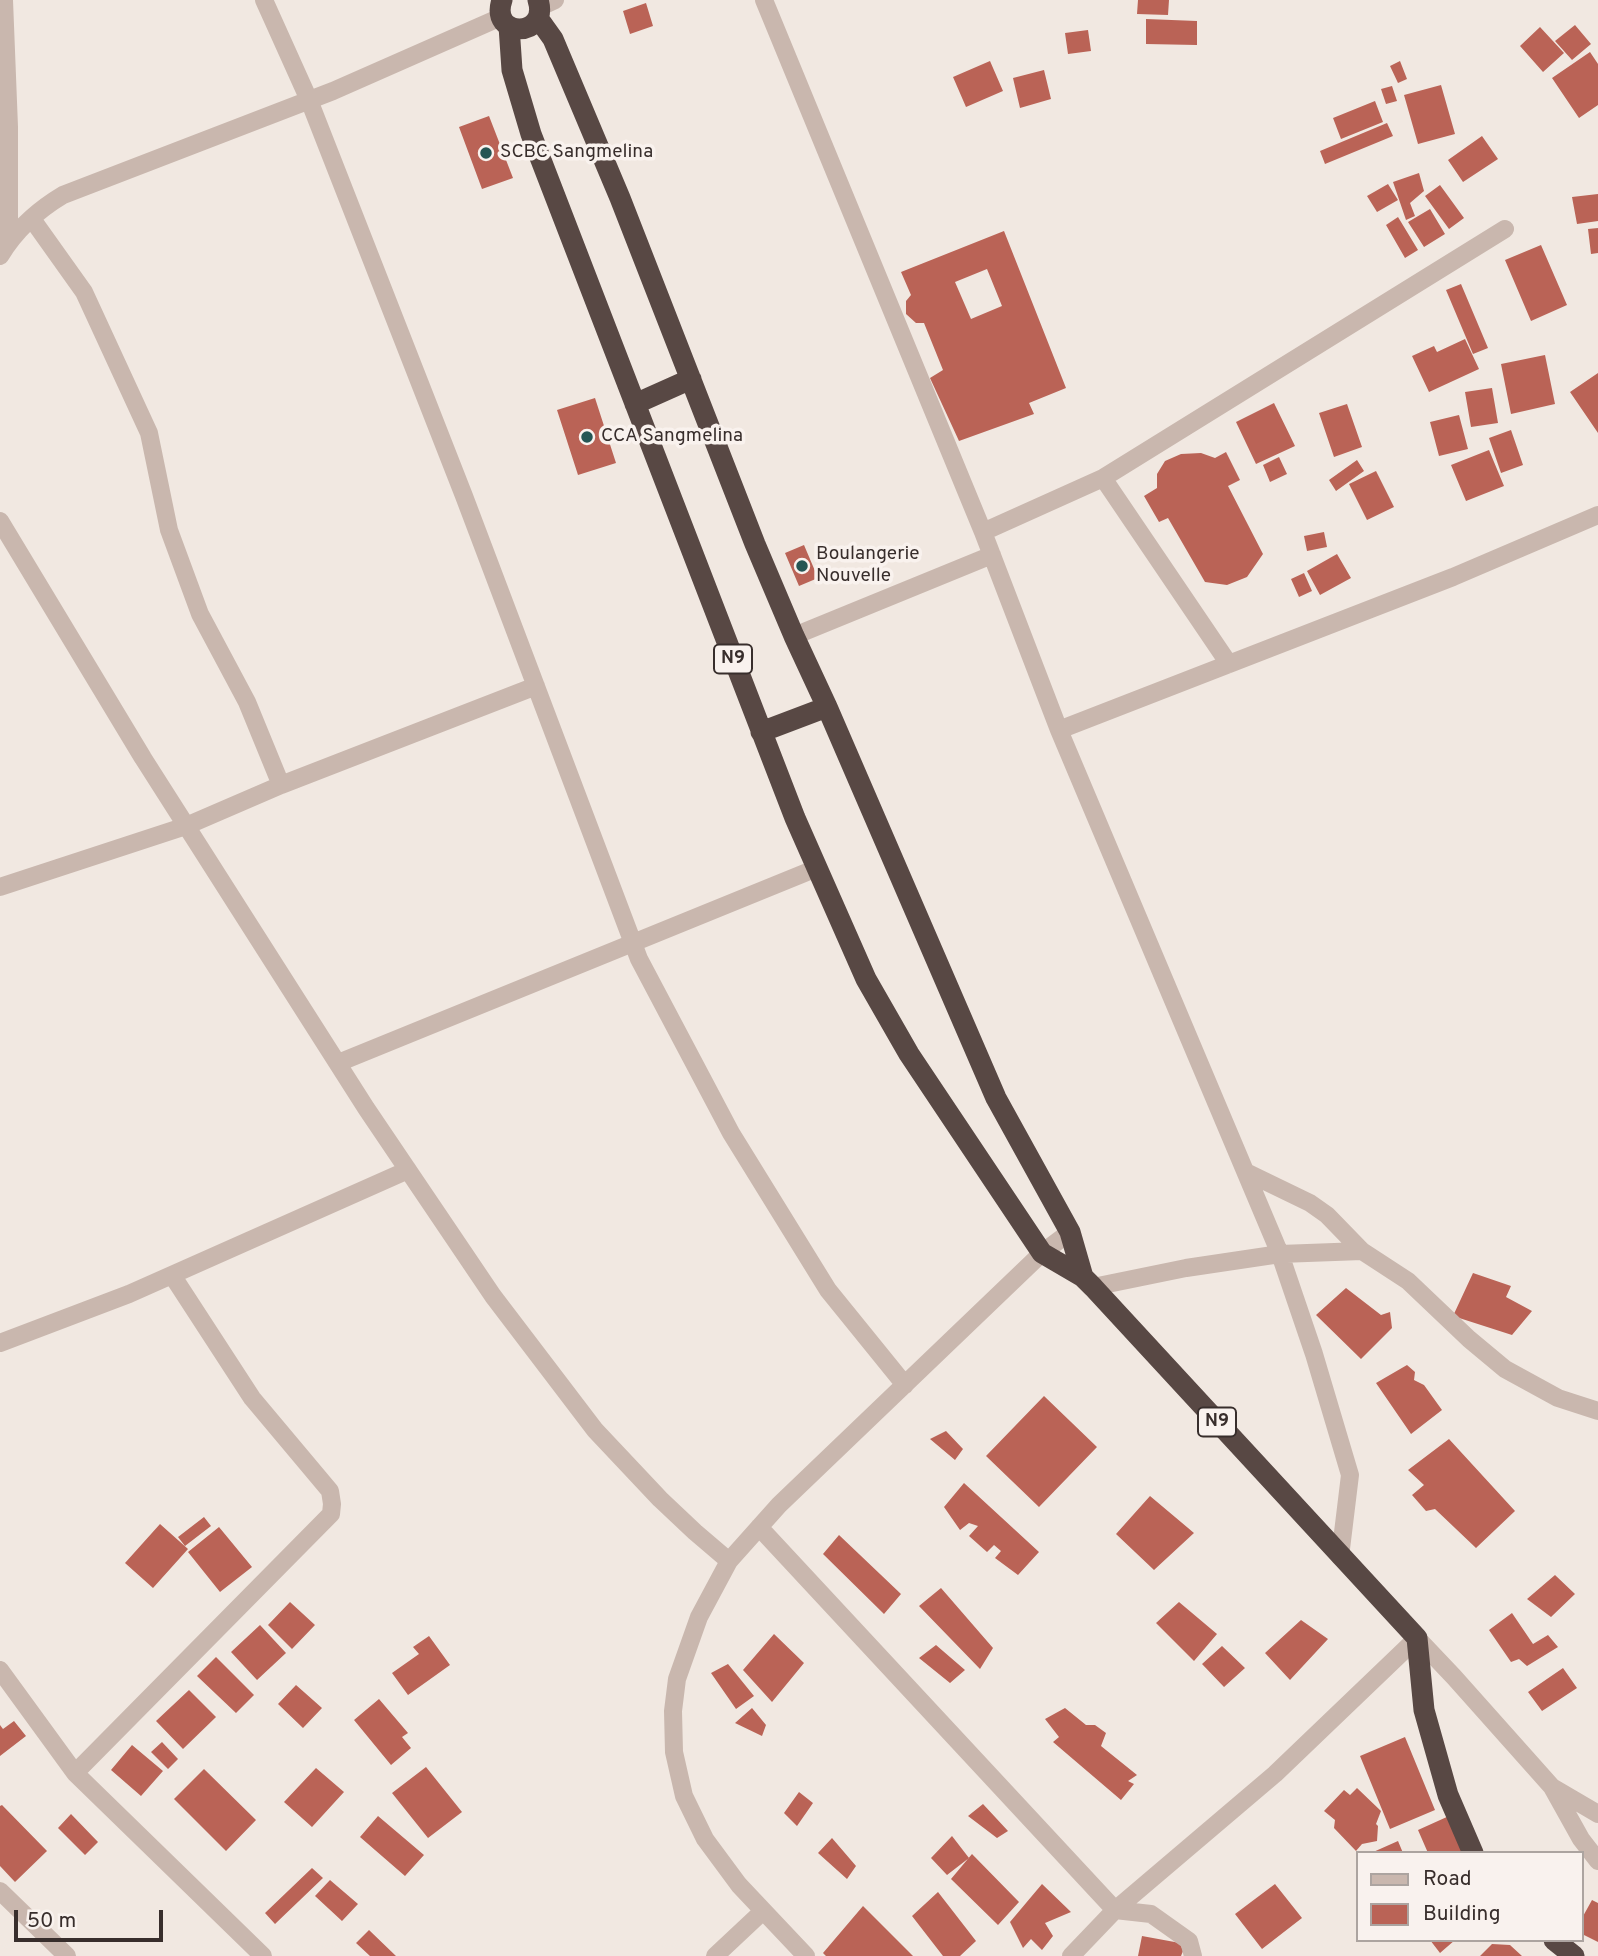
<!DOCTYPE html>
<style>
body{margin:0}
#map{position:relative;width:1598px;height:1956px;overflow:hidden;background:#f1e8e1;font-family:Overpass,sans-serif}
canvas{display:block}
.legend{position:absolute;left:1356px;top:1851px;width:228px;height:91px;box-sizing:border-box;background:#f9f2ee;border:2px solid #aca4a0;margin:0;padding:9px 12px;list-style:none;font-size:21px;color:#382e2c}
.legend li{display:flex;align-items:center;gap:14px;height:35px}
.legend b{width:35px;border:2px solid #aca4a0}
.scale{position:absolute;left:14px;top:1910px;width:149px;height:32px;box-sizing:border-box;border:4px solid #382e2c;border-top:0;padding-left:9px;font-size:21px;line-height:24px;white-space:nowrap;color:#382e2c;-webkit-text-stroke:5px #f9f2ee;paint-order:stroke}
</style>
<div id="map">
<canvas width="1598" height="1956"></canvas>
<ul class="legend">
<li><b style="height:9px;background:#c9b7ae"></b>Road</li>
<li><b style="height:19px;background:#ba6356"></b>Building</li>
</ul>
<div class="scale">50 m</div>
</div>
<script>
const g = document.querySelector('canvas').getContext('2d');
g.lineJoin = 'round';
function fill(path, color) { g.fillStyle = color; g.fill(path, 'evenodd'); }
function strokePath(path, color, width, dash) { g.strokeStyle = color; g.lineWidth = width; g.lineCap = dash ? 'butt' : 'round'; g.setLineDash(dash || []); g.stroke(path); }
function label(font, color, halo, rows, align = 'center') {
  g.font = font + ' Overpass,sans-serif'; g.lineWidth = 7; g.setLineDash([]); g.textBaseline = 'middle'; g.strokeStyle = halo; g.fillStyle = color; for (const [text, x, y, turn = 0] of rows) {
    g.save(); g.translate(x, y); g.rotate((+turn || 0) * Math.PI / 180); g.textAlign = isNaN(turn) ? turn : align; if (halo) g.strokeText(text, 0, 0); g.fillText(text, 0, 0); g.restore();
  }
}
const building = new Path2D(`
 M1138 0H1169L1168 15 1137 14Z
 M646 3 653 26 630 34 623 11Z
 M1146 19 1197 21V45L1146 44Z
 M1575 25 1591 44 1572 60 1555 41Z
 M1540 27 1564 53 1543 72 1520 46Z
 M1088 30 1091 51 1068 54 1065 33Z
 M1590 52 1598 64V105L1579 118 1552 78Z
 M990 61 1003 91 966 107 953 77Z
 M1400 61 1407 79 1398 83 1390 66Z
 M1044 70 1051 99 1020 108 1013 78Z
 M1441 85 1455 134 1418 144 1404 95Z
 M1392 86 1397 101 1386 104 1381 89Z
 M1375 101 1383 122 1341 139 1333 118Z
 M489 116 513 178 482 189 459 127Z
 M1387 123 1393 136 1325 164 1320 151Z
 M1482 136 1498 159 1463 182 1448 160Z
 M1419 173 1424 191 1410 203 1415 216 1406 220 1393 182Z
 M1388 184 1398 200 1377 212 1367 196Z
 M1440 185 1464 218 1449 229 1425 196Z
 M1598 194V221L1577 224 1572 197Z
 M1430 209 1445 234 1424 247 1408 222Z
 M1398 217 1418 250 1405 258 1386 225Z
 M1598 228V253L1591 254 1588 229Z
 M1004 231 1066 388 1029 403 1034 414 959 441 930 378 943 370 924 323H916L906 314V301L911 295 901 272ZM987 269 1002 306 971 319 955 282Z
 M1541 245 1567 305 1531 321 1505 260Z
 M1461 284 1488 348 1473 354 1446 290Z
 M1465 339 1479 369 1429 392 1412 356 1434 346 1437 352Z
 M1545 355 1555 404 1511 414 1501 364Z
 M1598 373V433L1570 392Z
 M1492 388 1498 423 1471 427 1465 392Z
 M595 398 616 463 578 475 557 410Z
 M1274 403 1295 446 1256 464 1236 422Z
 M1347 404 1362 447 1334 457 1319 413Z
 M1459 415 1468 449 1439 456 1430 422Z
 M1511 430 1523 465 1501 473 1489 438Z
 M1489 450 1504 486 1466 501 1451 465Z
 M1226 452 1240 480 1228 486 1263 554 1247 577 1227 585 1205 582 1168 518 1159 522 1144 496 1157 488V474L1165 461 1181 454 1201 453 1215 458Z
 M1279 457 1287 474 1270 482 1263 465Z
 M1357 460 1364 471 1336 491 1329 480Z
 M1376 471 1394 507 1367 520 1349 484Z
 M1324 532 1327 547 1307 551 1304 536Z
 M804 545 818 578 799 586 785 553Z
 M1337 554 1351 578 1320 595 1307 571Z
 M1304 573 1312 591 1299 597 1291 579Z
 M1473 1273 1511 1286 1506 1297 1532 1311 1512 1335 1453 1316Z
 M1346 1288 1381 1315 1390 1312 1392 1328 1361 1359 1316 1315Z
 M1407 1365 1415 1372 1414 1380 1424 1385 1442 1410 1411 1434 1376 1383Z
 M1044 1396 1097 1447 1039 1507 986 1456Z
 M946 1431 963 1449 955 1460 930 1439Z
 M1449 1439 1515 1511 1476 1548 1435 1509 1426 1511 1412 1495 1424 1485 1408 1470Z
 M964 1483 1039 1552 1018 1575 995 1558 1001 1551 994 1545 987 1552 969 1536 978 1526 969 1523 960 1530 944 1507Z
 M1150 1496 1194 1533 1154 1570 1116 1534Z
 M204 1517 211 1526 185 1546 178 1537Z
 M160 1524 188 1549 153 1588 125 1563Z
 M219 1527 252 1567 220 1592 188 1552Z
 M839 1535 901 1594 884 1614 823 1554Z
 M1555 1575 1575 1594 1551 1617 1527 1599Z
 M941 1588 993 1648 980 1669 919 1606Z
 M290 1602 315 1625 292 1649 268 1625Z
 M1179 1602 1217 1634 1194 1661 1156 1623Z
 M1512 1613 1533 1644 1548 1635 1558 1647 1527 1666 1519 1659 1511 1662 1489 1630Z
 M1301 1620 1328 1639 1290 1680 1265 1653Z
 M260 1625 286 1653 257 1680 231 1652Z
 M774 1634 804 1663 772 1702 743 1670Z
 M429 1636 450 1665 408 1695 392 1673 419 1654 413 1647Z
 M936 1645 965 1670 950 1683 919 1658Z
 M1222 1646 1245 1668 1224 1687 1202 1664Z
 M216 1657 254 1695 236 1713 197 1676Z
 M728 1664 754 1696 736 1709 711 1673Z
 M1563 1668 1577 1688 1542 1711 1528 1692Z
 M296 1685 322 1708 303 1728 278 1704Z
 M189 1690 216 1717 183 1749 156 1721Z
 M379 1699 408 1733 402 1737 411 1748 391 1765 354 1720Z
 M752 1708 766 1725 762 1736 735 1723Z
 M1065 1708 1086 1725H1095L1106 1733 1101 1746 1137 1775 1128 1781 1134 1784 1121 1800 1053 1742 1059 1737 1045 1719Z
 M14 1721 26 1736 0 1756V1725L3 1729Z
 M1405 1737 1435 1810 1390 1829 1360 1756Z
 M162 1742 178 1759 168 1769 151 1752Z
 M132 1745 163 1771 141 1796 111 1770Z
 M426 1767 462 1812 428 1838 392 1793Z
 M316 1768 344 1792 312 1827 284 1802Z
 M204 1769 256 1820 226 1851 174 1799Z
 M1357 1788 1381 1811 1376 1824 1378 1826 1377 1841 1362 1844 1356 1851 1334 1828 1335 1820 1324 1811 1344 1790 1350 1795Z
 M799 1792 813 1803 797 1826 784 1813Z
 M983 1804 1008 1831 997 1838 968 1816Z
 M2 1805 47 1851 15 1882 0 1866V1806Z
 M71 1814 98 1842 85 1855 58 1828Z
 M378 1816 424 1855 405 1876 360 1837Z
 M1449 1816 1465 1853H1428L1418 1830Z
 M952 1836 969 1858 947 1875 931 1858Z
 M832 1838 856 1866 847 1879 818 1853Z
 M1398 1841 1403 1853H1371Z
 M972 1854 1019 1902 998 1925 951 1879Z
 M312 1868 323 1878 275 1924 265 1913Z
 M330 1880 358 1904 342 1921 315 1896Z
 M1042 1884 1071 1912 1045 1923 1053 1936 1042 1950 1031 1939 1023 1948 1010 1922Z
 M1275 1884 1302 1918 1262 1949 1235 1914Z
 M938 1892 976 1941 960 1956H943L912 1916Z
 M1592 1900 1598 1903V1942L1582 1934V1918Z
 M863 1906 913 1956H826L823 1953Z
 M369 1930 396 1956H370L356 1943Z
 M1142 1936 1180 1943 1183 1951 1181 1956H1138Z
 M1430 1940H1455L1440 1953Z
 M1492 1944 1510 1945 1522 1956H1480Z`);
const minor = new Path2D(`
 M4 0 9 127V241
 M264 0 309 100 464 496 639 959 731 1133 828 1290 905 1385
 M764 0 983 532 1059 730 1280 1254 1314 1354 1350 1475 1340 1557
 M540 7 555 0
 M32 219 84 292 149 433 169 530 200 614 247 702 281 785
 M0 256C15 231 38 210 63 195L333 91 501 17
 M1103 478 1229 664
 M0 521 143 758 366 1108 493 1296 595 1430 660 1499 695 1532 729 1561
 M983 532 1103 478 1505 229
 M794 636 992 555
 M1059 730 1453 577 1598 515
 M0 887 186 826 281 785 536 686
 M338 1063 817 868
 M1246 1172 1310 1203 1327 1215 1362 1251
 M1093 1287 1186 1268 1280 1254 1362 1251 1408 1281 1469 1339 1505 1369 1558 1398 1598 1411
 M0 1343 129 1294 408 1170
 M759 1527 1115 1910 1151 1914 1189 1941 1193 1956
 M0 1670 75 1773 263 1956
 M75 1773 331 1514 332 1504 330 1491 252 1398 172 1275
 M1552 1787 1581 1839 1598 1861
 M0 1891 67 1956
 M715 1956 762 1912
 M806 1956 739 1885 705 1839 684 1796 674 1752 673 1711 677 1679 699 1617 729 1561 779 1505 1042 1253 1070 1232
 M1071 1956 1115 1910 1275 1774 1417 1638 1454 1677 1552 1787 1598 1814`);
const highway = new Path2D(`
 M502 0C489 39 550 38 538 0
 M538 18 553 39 620 198 755 544 794 636 827 707 996 1098 1070 1232 1083 1277
 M509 26 512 70 531 134 795 818 866 979 909 1054 1042 1253 1083 1277 1093 1287 1417 1638 1424 1710 1448 1795 1473 1853
 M635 404 691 379
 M761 732 827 707
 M1554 1940 1574 1956`);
const markers = [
 [486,153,7,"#255654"],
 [587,437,7,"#255654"],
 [802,566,7,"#255654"]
];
const shields = [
 [733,659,38],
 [1217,1422,38]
];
const shieldNames = [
 ["N9",733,659],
 ["N9",1217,1422]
];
const poiNames = [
 ["SCBC Sangmelina",500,153],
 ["CCA Sangmelina",601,437],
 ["Boulangerie",816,555],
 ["Nouvelle",816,577]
];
fill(building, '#ba6356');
strokePath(minor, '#c9b7ae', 18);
strokePath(highway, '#584844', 21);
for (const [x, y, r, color] of markers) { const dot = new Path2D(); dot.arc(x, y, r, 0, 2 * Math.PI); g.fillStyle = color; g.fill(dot); strokePath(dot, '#f9f2ee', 2.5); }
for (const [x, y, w] of shields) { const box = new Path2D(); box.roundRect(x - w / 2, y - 14.5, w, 29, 5); g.fillStyle = '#f9f2ee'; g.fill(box); strokePath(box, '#382e2c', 2); }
label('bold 18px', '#382e2c', null, shieldNames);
label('19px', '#382e2c', '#f9f2ee', poiNames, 'left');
</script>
